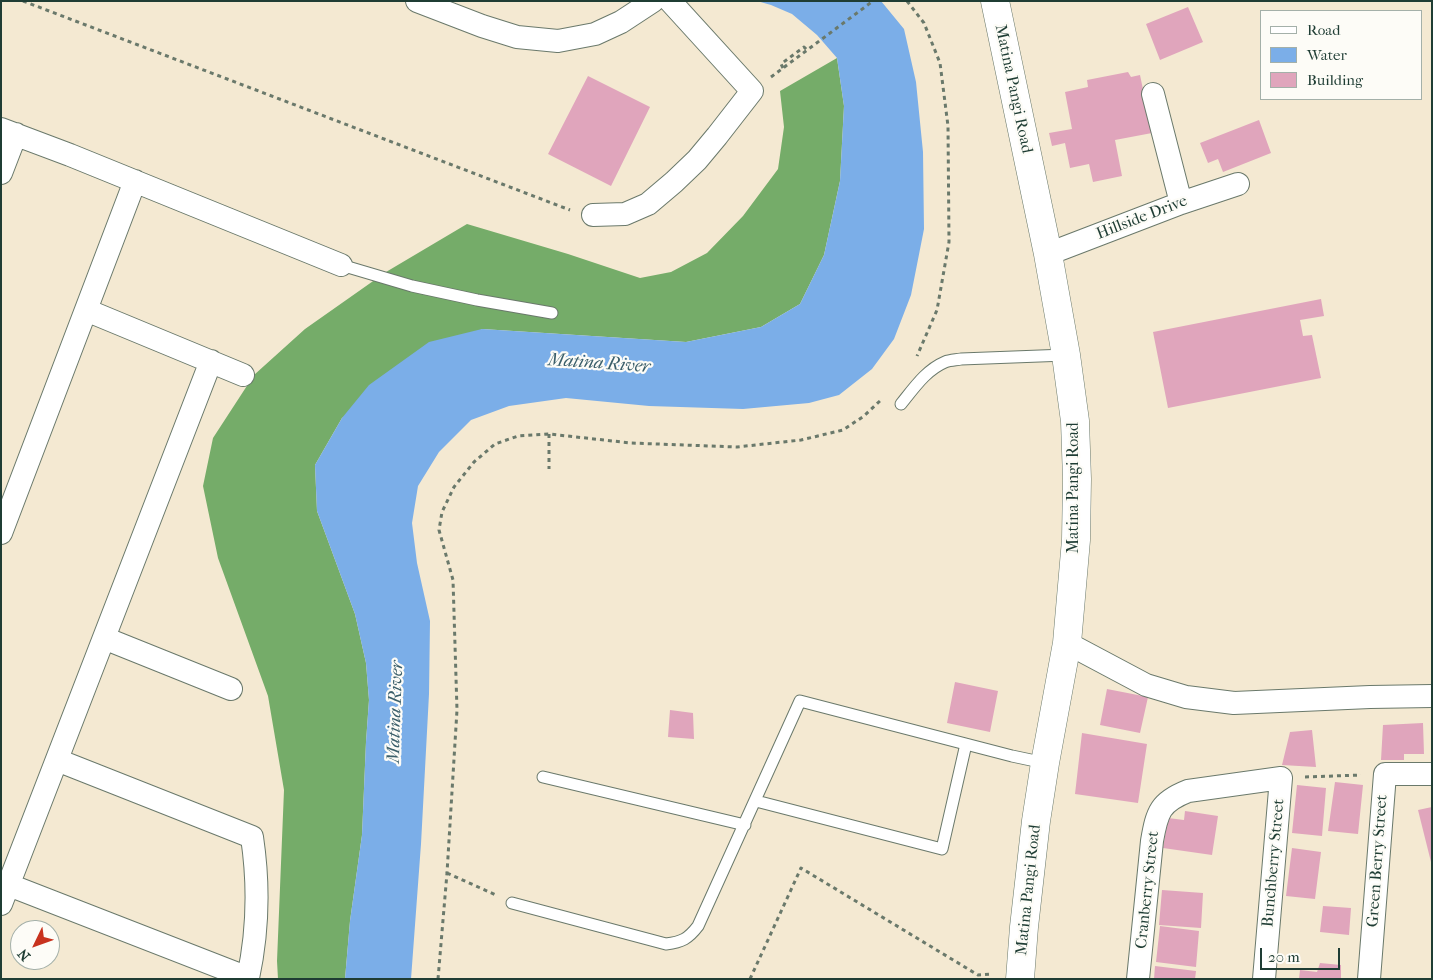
<!DOCTYPE html>
<style>
body{margin:0}
#map{position:relative;width:1433px;height:980px;overflow:hidden;background:#f4e9d2;font-family:"IM FELL French Canon",serif}
canvas{display:block}
.frame{position:absolute;inset:0;border:2px solid #1f3d34;pointer-events:none}
.legend{position:absolute;left:1260px;top:10px;width:162px;height:90px;box-sizing:border-box;background:#fdfcf7;border:1px solid #a4b0a9;margin:0;padding:6px 9px;list-style:none;font-size:15px;color:#1f3d34}
.legend li{display:flex;align-items:center;gap:10px;height:25px}
.legend b{width:25px;border:1px solid #a4b0a9}
.north{position:absolute;left:10px;top:920px;width:50px;height:50px;box-sizing:border-box;background:#fdfcf7;border:1px solid #a4b0a9;border-radius:50%;rotate:228deg;font-size:14px;font-weight:700;line-height:20px;text-align:center;color:#1f3d34}
.north::after{content:'';display:block;margin:auto;width:18px;height:22px;background:#c8321e;clip-path:polygon(50% 0,100% 100%,50% 72%,0 100%)}
.scale{position:absolute;left:1260px;top:948px;width:80px;height:22px;box-sizing:border-box;border:2px solid #1f3d34;border-top:0;padding-left:6px;font-size:15px;line-height:18px;white-space:nowrap;color:#1f3d34;-webkit-text-stroke:4px #fdfcf7;paint-order:stroke}
</style>
<div id="map">
<canvas width="1433" height="980"></canvas>
<div class="frame"></div>
<ul class="legend">
<li><b style="height:6px;background:#fff"></b>Road</li>
<li><b style="height:14px;background:#7baee8"></b>Water</li>
<li><b style="height:14px;background:#e0a5bc"></b>Building</li>
</ul>
<div class="north">N</div>
<div class="scale">20 m</div>
</div>
<script>
const g = document.querySelector('canvas').getContext('2d');
g.lineJoin = 'round';
function fill(path, color) { g.fillStyle = color; g.fill(path, 'evenodd'); }
function strokePath(path, color, width, dash) { g.strokeStyle = color; g.lineWidth = width; g.lineCap = dash ? 'butt' : 'round'; g.setLineDash(dash || []); g.stroke(path); }
function label(font, color, halo, rows, align = 'center') {
  g.font = font + ' "IM FELL French Canon",serif'; g.lineWidth = 4.5; g.setLineDash([]); g.textBaseline = 'middle'; g.strokeStyle = halo; g.fillStyle = color; for (const [text, x, y, turn = 0] of rows) {
    g.save(); g.translate(x, y); g.rotate((+turn || 0) * Math.PI / 180); g.textAlign = isNaN(turn) ? turn : align; if (halo) g.strokeText(text, 0, 0); g.fillText(text, 0, 0); g.restore();
  }
}
const forest = new Path2D(`
 M837 58 844 106 840 181 824 255 800 304 761 327 686 342 482 329 342 418 315 465 317 511 355 614 366 663 369 700 366 742 362 835 350 921 345 979H278L277 961 284 790 268 696 218 558 203 486 213 438 254 375 305 329 386 272 467 224 568 254 640 278 671 272 707 253 743 216 778 169 784 127 780 91Z`);
const water = new Path2D(`
 M757 1H881L904 29 916 82 923 152 924 229 911 295 894 339 872 369 839 395 809 403 743 409 649 406 566 398 509 406 471 420 439 452 418 486 412 523 417 563 430 621 429 694 421 844 411 979H345L350 921 362 835 366 742 369 700 366 663 355 614 317 511 315 465 342 418 369 385 429 342 482 329 686 342 761 327 800 304 824 255 840 181 844 106 837 58 817 35 792 14 771 5Z`);
const building = new Path2D(`
 M1188 7 1203 42 1160 60 1146 24Z
 M1128 72 1131 77 1140 75 1152 133 1115 140 1122 176 1093 182 1089 164 1070 168 1065 143 1052 146 1049 133 1072 129 1065 92 1088 87 1087 80Z
 M588 76 650 107 611 186 548 154Z
 M1259 120 1271 153 1223 172 1218 159 1208 163 1200 143Z
 M1321 299 1324 316 1300 320 1303 336 1312 335 1321 378 1168 408 1153 332Z
 M955 682 998 691 990 732 947 723Z
 M1107 689 1148 697 1140 733 1100 725Z
 M670 710 693 713 694 739 668 737Z
 M1423 723 1424 754H1404V760H1381L1383 725Z
 M1312 730 1316 767 1282 765 1290 732Z
 M1082 733 1147 744 1138 803 1075 794Z
 M1335 782 1363 785 1358 834 1328 831Z
 M1297 785 1326 788 1322 836 1292 833Z
 M1432 807V866L1418 810Z
 M1185 811 1218 816 1212 855 1163 848 1168 818 1184 820Z
 M1292 848 1321 852 1315 899 1286 896Z
 M1162 890 1203 893 1201 928 1159 925Z
 M1323 906 1351 908 1349 935 1320 932Z
 M1160 926 1199 931 1196 967 1156 962Z
 M1320 963 1341 965V979H1299L1300 970 1317 972Z
 M1155 966 1196 971 1195 979H1154Z`);
const path = new Path2D(`
 M23 1 570 210
 M907 1 924 23 940 63 948 126 949 242 937 310 917 356
 M783 68 781 64 804 47 807 50
 M771 77 873 1
 M549 434V469
 M1305 777 1361 775
 M447 873 496 895
 M438 979 447 873 457 710 453 580 439 530 442 512 454 487 474 462 495 444 518 436 549 434 631 443 737 447 801 440 843 430 864 416 882 399
 M750 979 801 868 978 975 992 974`);
const lane = new Path2D(`
 M341 265 412 286 477 300 552 313
 M901 404C914 388 926 370 945 362 950 360 956 360 961 359L1066 355
 M543 777 745 825
 M756 801 942 849 966 744
 M512 903 666 944C682 942 688 939 698 926L800 701 1012 756 1045 763`);
const street = new Path2D(`
 M417 1 482 26 517 37 558 41 595 34 621 22 653 1
 M1153 94 1181 203
 M1 129 70 155 341 265
 M1 173 16 134
 M593 215 625 214 648 204 674 182 697 160 717 136 752 91 670 1
 M1048 254 1181 203 1238 184
 M86 310 243 375
 M1 533 135 181
 M104 638 231 689
 M1067 643 1146 685 1186 697 1234 703 1370 697 1432 696
 M9 885 248 978C258 932 259 884 252 837L57 760
 M1 904 211 361
 M1138 979 1152 841C1157 812 1160 802 1188 791L1281 778 1264 979
 M1369 979 1385 774H1432`);
const secondary = new Path2D(`
 M995 1 1048 254 1066 355 1075 421 1077 479 1076 540 1067 643 1045 763 1036 821 1024 927 1020 979`);
const streetNames = [
 ["Matina Pangi Road",1013,89,78],
 ["Hillside Drive",1142,218,-21],
 ["Matina Pangi Road",1074,488,-90],
 ["Green Berry Street",1378,861,-86],
 ["Bunchberry Street",1274,863,-85],
 ["Matina Pangi Road",1029,890,-84],
 ["Cranberry Street",1148,890,-84]
];
const waterNames = [
 ["Matina River",599,364,4],
 ["Matina River",396,712,-88]
];
fill(forest, '#75ac69');
fill(water, '#7baee8');
fill(building, '#e0a5bc');
strokePath(lane, '#6a796b', 13);
strokePath(street, '#6a796b', 24);
strokePath(secondary, '#6a796b', 29);
strokePath(path, '#6a796b', 3, [4, 4]);
strokePath(lane, '#fff', 11);
strokePath(street, '#fff', 22);
strokePath(secondary, '#fff', 28);
label('16px', '#1f3d34', '#fdfcf7', streetNames);
label('italic 18px', '#3b5f6a', '#fdfcf7', waterNames);
</script>
